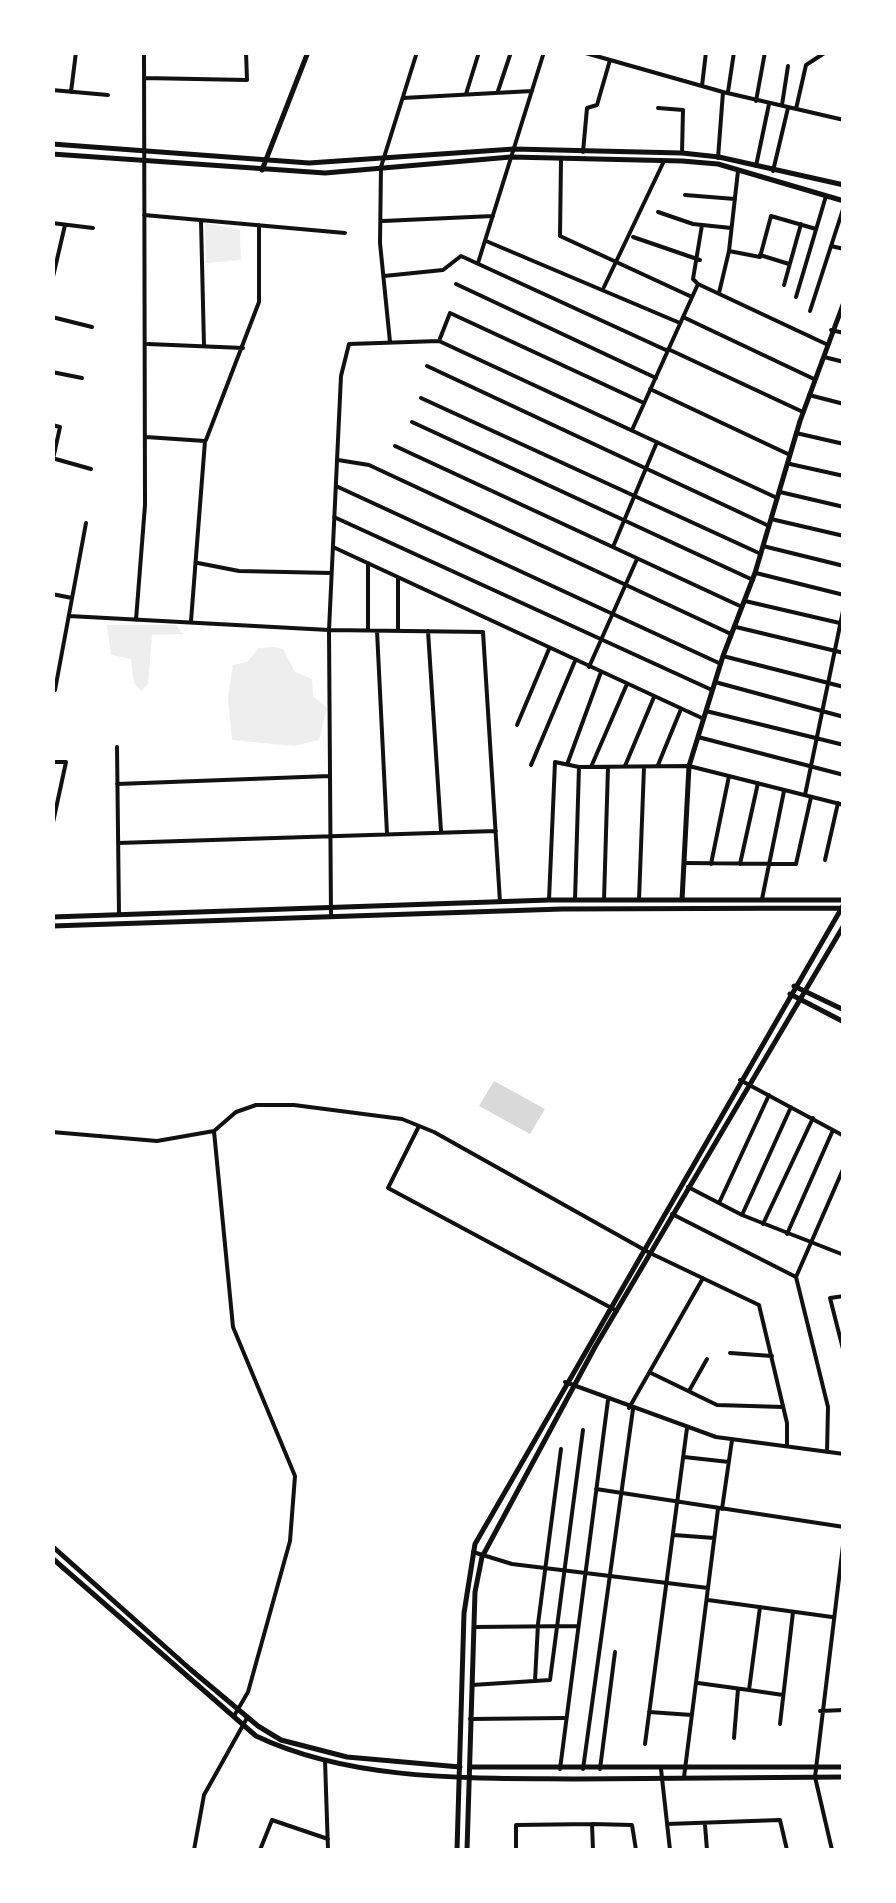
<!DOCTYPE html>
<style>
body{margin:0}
#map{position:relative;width:896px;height:1903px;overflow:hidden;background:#fff;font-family:Commissioner,sans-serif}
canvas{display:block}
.frame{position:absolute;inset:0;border:55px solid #fff;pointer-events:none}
</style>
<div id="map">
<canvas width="896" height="1903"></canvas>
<div class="frame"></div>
</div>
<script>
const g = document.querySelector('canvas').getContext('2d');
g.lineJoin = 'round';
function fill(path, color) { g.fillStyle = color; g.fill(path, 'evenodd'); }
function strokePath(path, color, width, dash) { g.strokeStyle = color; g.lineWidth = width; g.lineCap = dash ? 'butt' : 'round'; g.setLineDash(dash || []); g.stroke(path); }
const green = new Path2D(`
 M205 223 240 230 241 260 206 263Z
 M107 625H176L183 634 152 635 148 684 141 691 134 683 131 659 111 655Z
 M274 647 283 649 295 672 312 679 313 696 327 708 319 740 295 746 232 740 228 697 233 665 247 662 259 648Z`);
const water = new Path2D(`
 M494 1081 545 1109 530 1134 479 1106Z`);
const minor = new Path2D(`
 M582 52 723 92 844 120
 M144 78 247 80 246 52
 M702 86 706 52
 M52 90 108 95
 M498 91 511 52
 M71 92 76 52
 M728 92 734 52
 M466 94 479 52
 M403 98 532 91
 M756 101 765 52
 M782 105 788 66
 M658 108 683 110 682 153
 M796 109 806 65 826 52
 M583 152 587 108 597 105 610 60
 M718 158 723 92
 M561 160 560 236 692 297
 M756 166 769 104
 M773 171 788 108
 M685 195 735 199
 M658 212 693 224 731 228
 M144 215 345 233
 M201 221 204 346
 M383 221 493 216
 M52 223 93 228
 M633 237 700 260
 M486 241 680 323
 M831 246 844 249
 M729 251 760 257 771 216 816 229
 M760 255 789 264
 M478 263 544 52
 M384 276 443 270 461 256 668 351
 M52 281 65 225
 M456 284 656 378
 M698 284 826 344
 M784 285 801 224
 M604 287 664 161
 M719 293 729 251 738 171
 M796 297 826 196
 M810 311 844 206
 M52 317 92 327
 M683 317 814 379
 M831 330 844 333
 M439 341 450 313 644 403
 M390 342 380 243 381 167 417 52
 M148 344 243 348
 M668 349 803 412
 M824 357 844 362
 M427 366 769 526
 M52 372 82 378
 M650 389 790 455
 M809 395 844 404
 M421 398 761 554
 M412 422 753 580
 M52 425 60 427 53 459
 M632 430 698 284 693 279 702 225
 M796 433 844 444
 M146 437 205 441 191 621
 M206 440 259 302V225
 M395 446 740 606
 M52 458 91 469
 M338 460 369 465 731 634
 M790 464 844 476
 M336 486 721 664
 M780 492 844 507
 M334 517 712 690
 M771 519 844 536
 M763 546 844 566
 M333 547 704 719
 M613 547 657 442
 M198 563 239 571 331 573
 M756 573 844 595
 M398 578V631
 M52 594 72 598
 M745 601 844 624
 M69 616 329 630 483 632 500 902
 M136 620 145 505 144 52
 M736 627 844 653
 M368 629V563
 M377 631 387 834
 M428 631 441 831
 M723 656 844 687
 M589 667 637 559
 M715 682 844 717
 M55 690 86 523
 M706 711 844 745
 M517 725 549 649
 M698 737 844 775
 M117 747 119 915
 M52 762H66L52 827
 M568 762 601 672
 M531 765 575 661
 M658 765 681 709
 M625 766 654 697
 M591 767 627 684
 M117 784 330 776
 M805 795 844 606
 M118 843 496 831
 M825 860 838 803
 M685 863 796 864 811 797
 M711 864 729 776
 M740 864 758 783
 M762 899 784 791
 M549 900 555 762 579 767 689 766 844 805
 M575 900 579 767
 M604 900 608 767
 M639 900 644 767
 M331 917 329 630 341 376 349 344 439 341 775 497
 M740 1080 844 1136
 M419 1126 388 1188 617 1311
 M214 1131 233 1327 295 1476 290 1541 248 1692 234 1716
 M52 1132 157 1141 214 1131 236 1112 256 1105H294L402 1119 434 1132 650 1253 759 1305 787 1423V1446
 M688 1187 742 1215 844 1255
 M719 1203 769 1095
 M672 1214 796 1277 828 1407 827 1452
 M742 1215 791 1107
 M763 1224 813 1118
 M787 1234 833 1130
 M796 1277 844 1167
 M844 1296 830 1298 844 1353
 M730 1353 772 1356
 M651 1373 717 1405 783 1407
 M565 1382 716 1437 844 1454
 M689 1391 707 1359
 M629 1408 703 1278
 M684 1457 729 1462
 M596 1489 844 1527
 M722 1509 732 1440
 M674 1535 714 1538
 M473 1552 512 1564 708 1588
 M708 1600 832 1617
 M474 1627 577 1626
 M535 1681 538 1624 561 1449
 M698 1683 749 1690 760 1607
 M472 1685 550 1680 583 1430
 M749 1690 783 1695
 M820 1711 844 1710
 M649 1712 692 1715
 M470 1719 564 1718
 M780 1724 793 1612
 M734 1738 738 1689
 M645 1744 687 1428
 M325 1760 328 1850
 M560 1769 608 1400
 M583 1769 633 1409
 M600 1769 615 1652
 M661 1769 670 1850
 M684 1777 718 1509
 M592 1824 632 1825 636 1850
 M667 1824 780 1820 787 1850
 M705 1825 707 1850
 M194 1850 204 1795 247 1718
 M260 1850 272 1820 328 1839
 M516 1850V1825L592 1824 593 1850
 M832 1850 815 1777 844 1537`);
const tertiary = new Path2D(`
 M52 144 309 163 514 149 682 153 719 157 844 185
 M52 154 325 173 511 157 682 161 718 164 844 201
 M262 170 308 52
 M682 900 689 766 723 656 755 573 800 421 844 302
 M52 917 549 900H844
 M52 926 562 909 841 908
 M794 986 844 1010
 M790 994 844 1022
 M52 1546 190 1669 258 1726 281 1740 347 1757 460 1767
 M52 1558 256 1736C353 1782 472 1778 577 1779 666 1779 755 1778 844 1777
 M471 1767H844
 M457 1850 464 1613 475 1544 844 904
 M467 1850 475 1592 482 1557 595 1347 844 925`);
fill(green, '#eee');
fill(water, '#d9d9d9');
strokePath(minor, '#111', 4);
strokePath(tertiary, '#111', 5);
</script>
